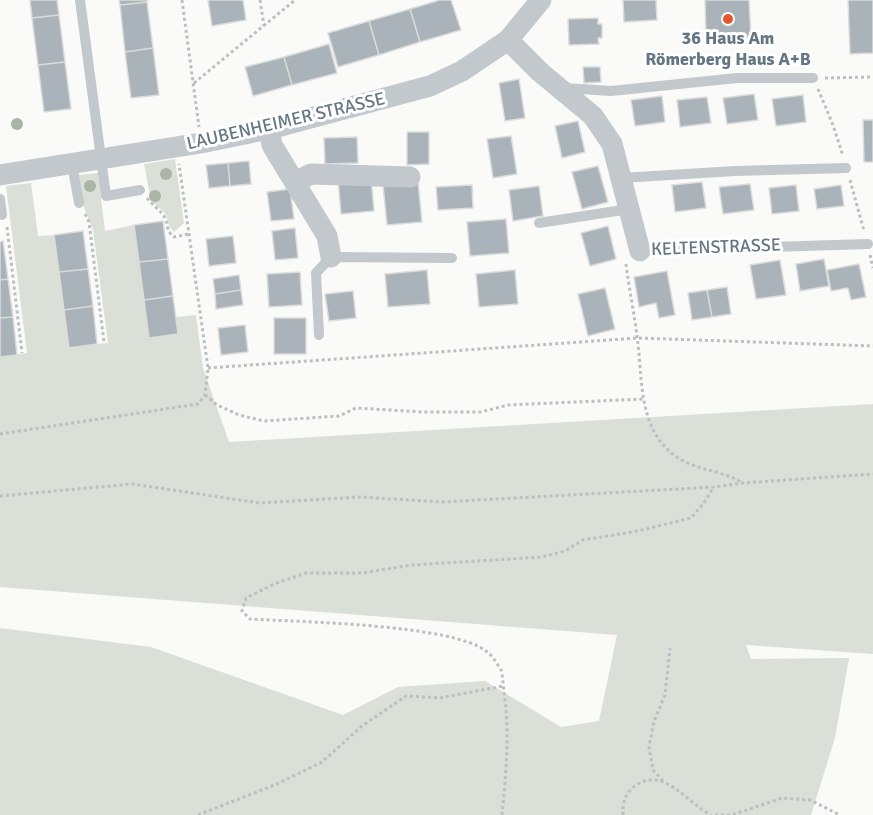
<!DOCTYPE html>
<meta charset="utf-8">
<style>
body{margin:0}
canvas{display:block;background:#fafaf8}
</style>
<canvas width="873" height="815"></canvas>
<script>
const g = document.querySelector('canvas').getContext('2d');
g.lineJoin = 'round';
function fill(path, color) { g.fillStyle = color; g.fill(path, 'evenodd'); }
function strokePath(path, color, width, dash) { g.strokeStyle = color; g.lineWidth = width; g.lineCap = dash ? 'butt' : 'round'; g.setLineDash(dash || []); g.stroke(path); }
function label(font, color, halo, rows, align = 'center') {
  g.font = font + ' Signika,sans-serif'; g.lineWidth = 6; g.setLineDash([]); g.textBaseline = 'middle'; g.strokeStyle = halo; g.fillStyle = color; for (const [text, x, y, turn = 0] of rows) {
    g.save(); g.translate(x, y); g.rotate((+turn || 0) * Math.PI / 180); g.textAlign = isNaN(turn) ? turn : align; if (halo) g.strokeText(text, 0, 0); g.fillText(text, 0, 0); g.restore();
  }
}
const green = new Path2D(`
 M175 159 184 223 174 232 170 227 165 213 151 201 144 164Z
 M98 173 105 231 134 225 149 337 176 317 196 315 203 368 229 442 873 404V654L746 645 751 659 849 658 835 738 811 815H0V628L151 647 343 715 398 687 485 681 561 727 599 721 617 635 0 587V357L27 353 6 186 31 183 38 236 54 235 69 347 108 343 93 230 83 205 79 175Z`);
const building = new Path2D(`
 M30 0H57L59 15 32 18Z
 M119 0H147V2L120 5Z
 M208 0H243L246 20 212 26Z
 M440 0H451L461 30 420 42 410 9Z
 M623 0H656L657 20 624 22Z
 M705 0H749L751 38 706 39Z
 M848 0H873V53L850 54Z
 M147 2 153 48 125 52 120 5Z
 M410 9 420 42 379 55 369 21Z
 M59 15 65 62 38 65 32 18Z
 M598 18V24H602V38H598L599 44 569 45 568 19Z
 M369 21 379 55 338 67 328 33Z
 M329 44 337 73 292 85 284 57Z
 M153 48 159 95 131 98 125 52Z
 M284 57 292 85 253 96 245 67Z
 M65 62 71 109 44 112 38 65Z
 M583 67H600L601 82 584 83Z
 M519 79 525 118 505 121 499 83Z
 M754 94 758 120 727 124 723 98Z
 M803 95 806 122 776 126 772 99Z
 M662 96 665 122 635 126 631 100Z
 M707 97 711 123 680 127 677 100Z
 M863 120H873V162H864Z
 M578 121 585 152 562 158 555 126Z
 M407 132H429V164L407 165Z
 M511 136 517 174 493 178 487 139Z
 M357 137 358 163 325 164 324 138Z
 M249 161 251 184 230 186 228 163Z
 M228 163 230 186 209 188 206 165Z
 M598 166 608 202 582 209 572 172Z
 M371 177 374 211 341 214 338 179Z
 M418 181 422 222 387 225 383 185Z
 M702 182 706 208 675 212 672 185Z
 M750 184 754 210 723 214 719 187Z
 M472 185 473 208 438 210 436 187Z
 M796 185 799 211 772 214 769 188Z
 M841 185 844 206 817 209 814 189Z
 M539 186 543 216 513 221 509 190Z
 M290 189 294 219 271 221 267 192Z
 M506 219 509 253 470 256 467 222Z
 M163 221 168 259 139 262 134 225Z
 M608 226 616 259 590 266 581 233Z
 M295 228 298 258 275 260 272 231Z
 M83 231 88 269 59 272 54 235Z
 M233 236 236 263 209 266 206 239Z
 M3 241 8 279 0 280V242Z
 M168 259 173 296 144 300 139 262Z
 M824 259 829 286 800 291 796 264Z
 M780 260 786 295 756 299 750 265Z
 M859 264 866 297 851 300 848 288 831 291 827 270Z
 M88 269 93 306 64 310 59 272Z
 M427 270 430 304 388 307 385 274Z
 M515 270 518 304 479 307 476 274Z
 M667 271 675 315 659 318 656 303 639 307 634 277Z
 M300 272 302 305 269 307 267 274Z
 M239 275 241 290 215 294 213 279Z
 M8 279 13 317 0 318V280Z
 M727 287 731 314 712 317 707 290Z
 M605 288 615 329 588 336 578 294Z
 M241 290 243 305 216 309 215 294Z
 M707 290 712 317 692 320 688 293Z
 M353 291 356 318 329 321 325 294Z
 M173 296 178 334 149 338 144 300Z
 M93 306 97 344 69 348 64 310Z
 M13 317 17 355 0 357V318Z
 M274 318H306V354H274Z
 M245 325 248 352 221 355 218 328Z`);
const path = new Path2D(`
 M182 0 199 127
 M260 0 264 26
 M825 78 873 77
 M194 83 295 0
 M818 89 833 125 843 156
 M850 180 864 231
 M147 198C158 211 167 213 168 231L174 237 189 234
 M85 214 89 222 104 342
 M7 227 22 353
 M870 255 873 268
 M626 264C629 288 634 312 637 336 643 377 637 427 674 455 695 471 719 469 741 482
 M208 368 638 338 873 346
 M205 395 217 405 239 415 264 421 339 416 356 408 423 412H481L508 405 643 399
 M0 434 198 404 205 395 208 368 179 164
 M0 496 132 484 260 503 360 497 442 502 714 487 743 483 873 474
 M663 781 653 770 649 747 654 721 665 695 670 648
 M198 815 277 784 322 762 362 726 406 696 440 698 503 686
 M502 815C506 774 510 733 504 692 503 686 503 676 501 670 498 665 492 655 487 652 455 624 298 622 250 619L242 611 246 598 274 584 306 573H362L412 565 542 557 565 551 583 540 638 531 691 518 703 504 714 487
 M623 815C623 803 624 794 635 786 663 765 687 803 711 815
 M715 815H732L782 798 810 800 840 815`);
const lane = new Path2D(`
 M80 0 106 196 140 190
 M565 88 611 91 737 78H813
 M72 164 79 203
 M621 178 735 171 846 168
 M0 199 2 215
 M539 223 629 209
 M640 251 868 244
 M319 335 316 273 331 257 452 258`);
const street = new Path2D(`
 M508 40 540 72 593 116 612 144 640 251
 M269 129 272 145 327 236 331 257
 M0 175 201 143 269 129 430 86 462 71 508 40 541 0
 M295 182 311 174 410 177`);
const trees = [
 [17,124],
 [166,174],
 [90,186],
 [155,196]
];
const markers = [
 [728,19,6,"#e4572e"]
];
const poiNames = [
 ["36 Haus Am",728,39],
 ["Römerberg Haus A+B",728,60]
];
const streetNames = [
 ["LAUBENHEIMER STRASSE",286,122,-13],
 ["KELTENSTRASSE",716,248,-2]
];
fill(green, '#dadfd7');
fill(building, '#aab3b9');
strokePath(building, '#dcdcda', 1.5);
strokePath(path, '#bbbfc2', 3, [3, 3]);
strokePath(lane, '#c3c8cc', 10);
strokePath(street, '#c3c8cc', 21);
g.fillStyle = '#aab4a7';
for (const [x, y] of trees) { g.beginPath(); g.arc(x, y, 6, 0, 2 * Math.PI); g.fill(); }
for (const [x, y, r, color] of markers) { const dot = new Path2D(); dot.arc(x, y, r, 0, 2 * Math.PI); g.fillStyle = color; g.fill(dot); strokePath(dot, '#fff', 2); }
label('bold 18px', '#657683', '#fff', poiNames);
label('18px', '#657683', '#fff', streetNames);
</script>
